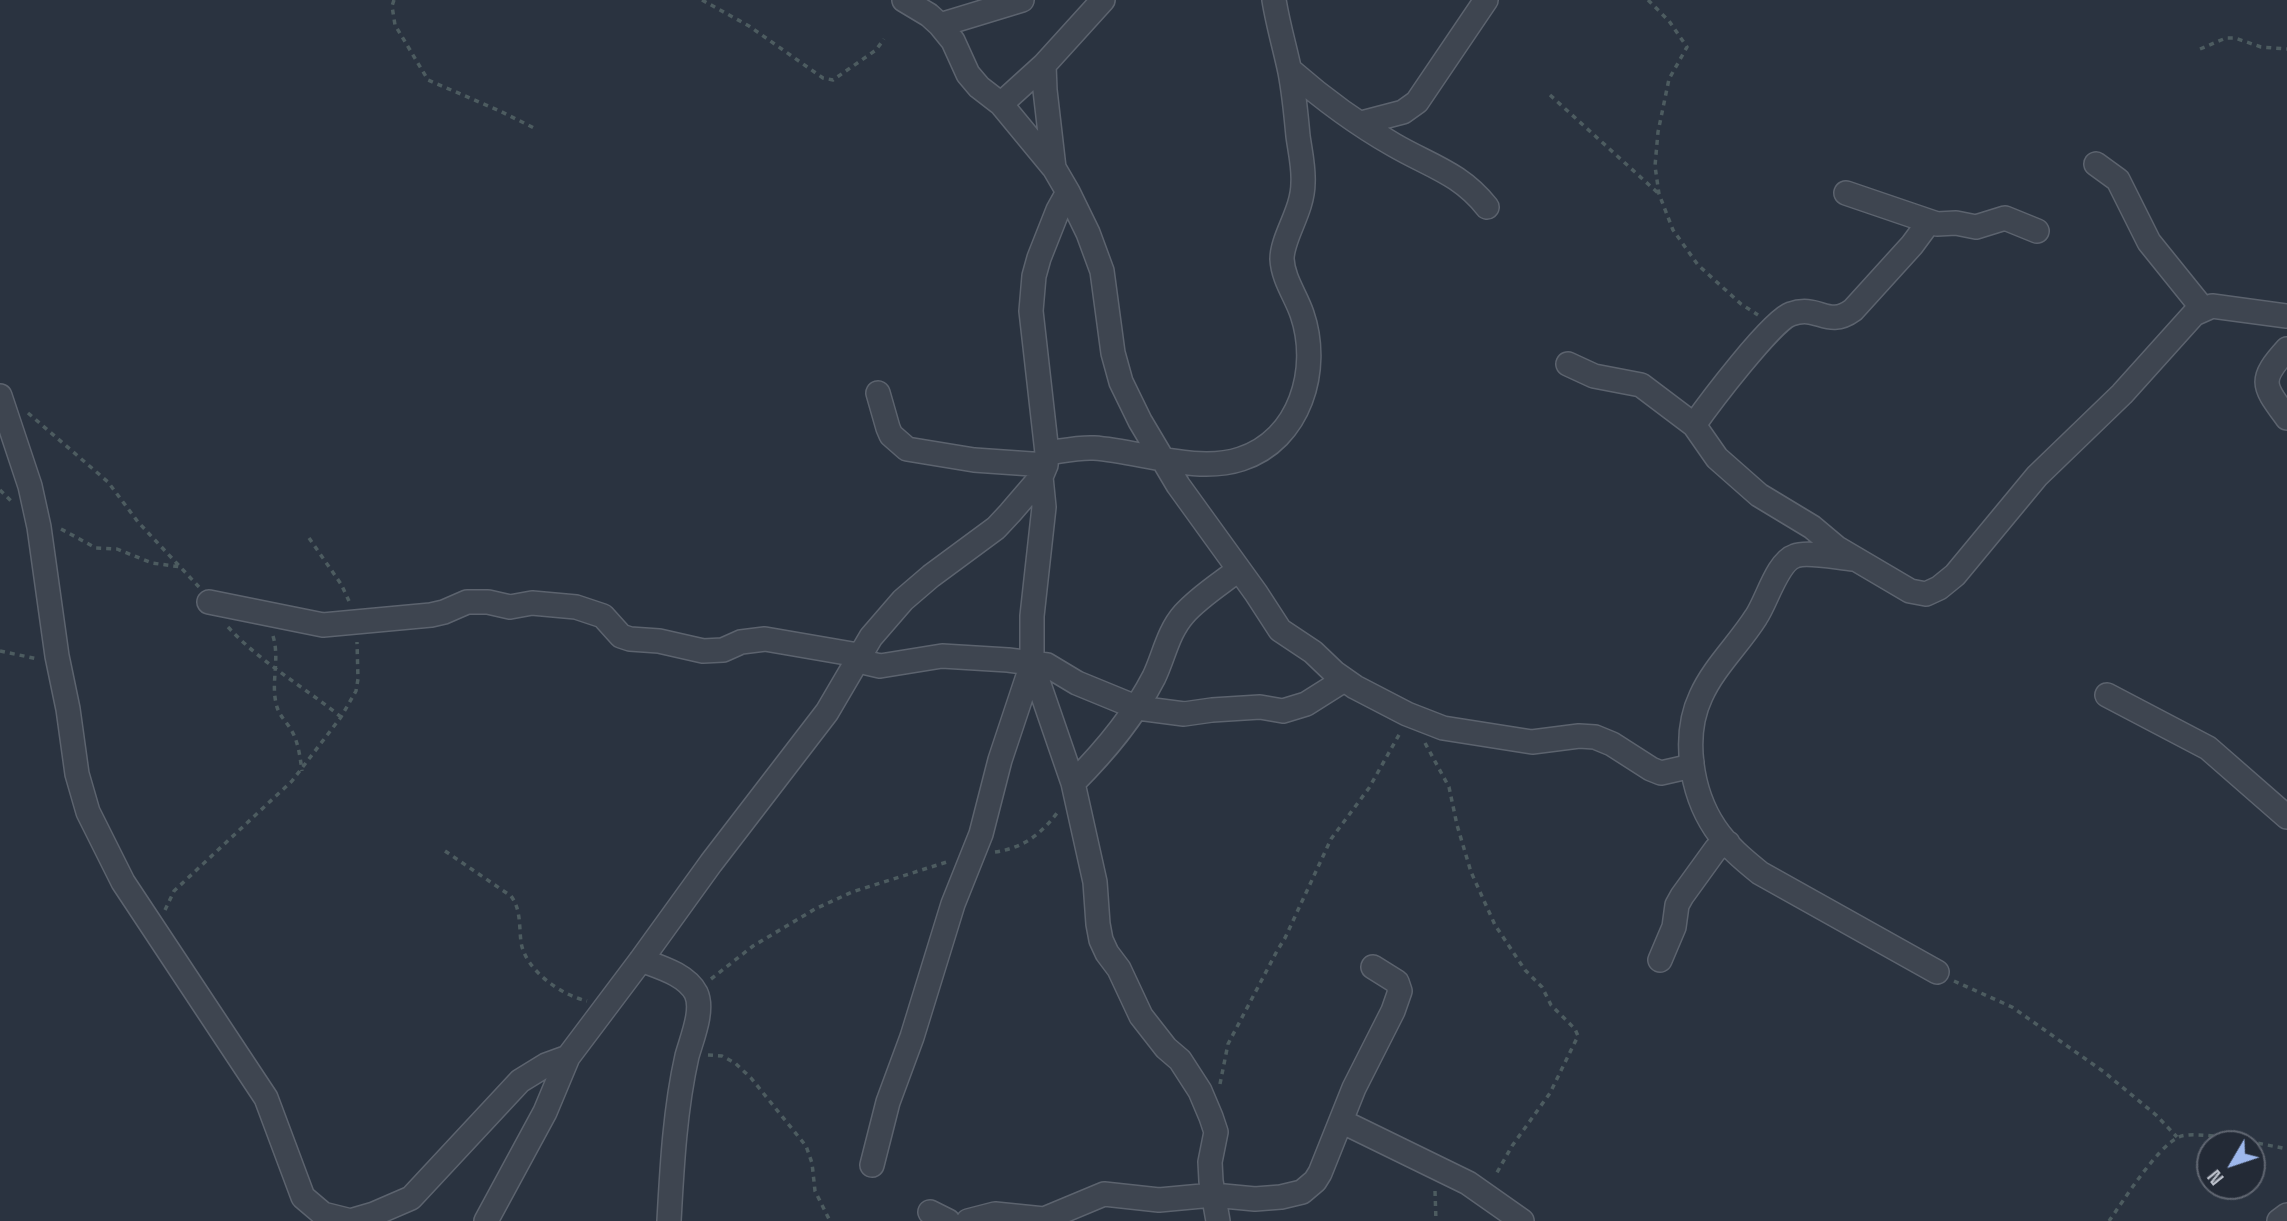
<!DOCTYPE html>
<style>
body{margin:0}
#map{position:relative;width:2287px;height:1221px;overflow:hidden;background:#2a3340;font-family:"Space Grotesk",sans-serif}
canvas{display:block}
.north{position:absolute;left:2196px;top:1130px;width:70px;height:70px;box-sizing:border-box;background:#232a36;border:2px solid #606671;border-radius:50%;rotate:231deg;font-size:19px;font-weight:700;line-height:28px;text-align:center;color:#bbc0ca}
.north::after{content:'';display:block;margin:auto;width:24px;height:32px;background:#9eb8ed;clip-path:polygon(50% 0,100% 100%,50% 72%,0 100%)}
</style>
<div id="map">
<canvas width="2287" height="1221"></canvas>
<div class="north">N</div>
</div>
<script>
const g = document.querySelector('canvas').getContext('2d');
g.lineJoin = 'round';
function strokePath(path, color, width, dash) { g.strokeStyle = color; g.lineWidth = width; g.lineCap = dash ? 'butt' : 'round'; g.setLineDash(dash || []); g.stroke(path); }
const path = new Path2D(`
 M394 0 392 6 395 25 428 80 500 111 534 128
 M702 0 749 26 823 78 833 80 876 50 884 39
 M1648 0 1669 21 1687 47 1669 79 1658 132 1655 166 1659 194 1673 230 1698 265 1741 304 1758 315
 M2200 49 2226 38H2235L2261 47 2287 49
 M1550 95 1658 193
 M28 413 108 482 138 522 199 587
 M0 490 11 501
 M61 529 96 548 117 549 152 563 181 567
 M309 538 341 584 349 601
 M228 627C261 663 303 686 341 717
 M273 636C280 659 271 681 276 703 278 714 284 719 290 728 298 740 300 756 302 771
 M0 651 38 659
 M1425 743 1449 787 1457 825 1471 872 1495 925 1525 970 1542 987 1551 1005 1575 1029 1578 1036 1550 1093 1512 1146 1495 1176
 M445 851 511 896C521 909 519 926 521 942 525 970 561 995 587 1001
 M995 852C1023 848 1040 835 1057 813
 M165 910 174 891 292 781 341 717 356 691 358 679 357 642
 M711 979 753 946 815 909 852 892 950 861
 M1954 981 2012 1007 2104 1072 2156 1115 2177 1137
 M708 1055 722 1056 735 1063 751 1078 806 1146 812 1163 815 1191 830 1221
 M1220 1084 1228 1044 1277 951 1285 938 1331 839 1369 788 1400 733
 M1435 1191 1436 1221
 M2109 1221C2124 1200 2157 1147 2179 1137 2194 1129 2267 1145 2287 1149`);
const minor = new Path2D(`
 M904 0 929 15 940 25 953 41 968 74 979 87 1001 104 1053 167
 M940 25 1022 0
 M1290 70C1322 98 1357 124 1394 145 1430 166 1460 173 1487 207
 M1001 104 1044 65
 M1361 123 1403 112 1417 102 1486 0
 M2096 164 2118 180 2149 242 2203 309
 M1068 192 1088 233 1102 271 1113 353 1121 382 1140 421 1178 485 1256 593 1280 630 1313 652 1335 673 1355 687 1407 714 1443 728 1532 742 1579 736 1595 737 1612 744 1651 769 1661 773 1683 768 1692 762
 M1846 193 1937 224 1956 223 1976 227 2005 218 2037 231
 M1929 222 1912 245 1853 310C1827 329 1819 304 1791 314 1772 320 1708 405 1694 425L1717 458 1759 495 1812 527 1837 548 1910 591 1926 594 1939 588 1955 575 2037 476 2122 394 2194 314 2212 306 2287 316
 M2287 349C2258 381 2263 385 2287 418
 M1568 364 1594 376 1641 385 1694 425
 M878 393 888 428 891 435 907 449 974 460 1046 465
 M0 396 30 486 39 527 57 656 68 709 77 774 88 812 123 882 266 1098 303 1197 323 1214 351 1221
 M1047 453C1062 451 1079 447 1094 448 1140 451 1196 474 1241 459 1300 440 1321 369 1302 314 1296 296 1283 279 1282 259 1282 237 1303 211 1303 183 1304 167 1300 151 1298 136 1296 114 1294 93 1290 72 1285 48 1278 25 1274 0
 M1041 477 1044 507 1032 616V664L1073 783 1095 882 1098 924 1101 940 1107 953 1119 969 1141 1016 1166 1048 1180 1060 1200 1091 1211 1117 1216 1132 1210 1162 1211 1181 1218 1221
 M1853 559C1839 558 1807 551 1795 556 1777 562 1767 601 1756 617 1739 644 1714 667 1701 696 1682 736 1691 792 1715 828 1727 846 1744 860 1760 873L1937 972
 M209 602 323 625 431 615 444 612 467 602H488L510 607 532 603 576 607 603 616 621 636 630 639 659 641 703 651 723 650 741 642 765 639 858 655 867 663 880 666 942 656 1008 660 1047 665 1077 683 1138 708 1184 714 1212 710 1260 707 1283 711 1306 704 1344 680
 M2107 695 2208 748 2287 817
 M1073 783C1105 751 1133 718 1154 677 1164 656 1168 632 1184 614 1199 597 1220 584 1238 570
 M641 960C659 967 686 974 696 993 704 1010 692 1038 687 1056 675 1109 672 1166 669 1221
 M1660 960 1674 927 1677 905 1682 896 1716 849 1728 843
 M1341 1121 1468 1183 1522 1221
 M872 1165 888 1102 912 1037 953 904 981 834 1000 760 1032 664
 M930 1212 948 1221
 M350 1221 374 1214 411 1198 520 1081 546 1065 568 1057
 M486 1221 545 1112 568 1057 641 960 711 863 827 712 871 637 903 600 931 576 996 528 1010 513 1041 477 1046 465 1047 453 1031 311 1034 276 1039 258 1058 210 1068 192 1054 168 1045 90 1044 65 1103 0
 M968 1221 995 1214 1044 1219 1104 1194 1159 1200 1213 1195 1255 1199 1281 1197 1302 1192 1315 1181 1320 1173 1354 1088 1393 1011 1400 991 1397 982 1373 967
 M2279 1221 2287 1215`);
strokePath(minor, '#5c636e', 26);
strokePath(path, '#4d5c60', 3.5, [5, 5]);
strokePath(minor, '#3e4550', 23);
</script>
